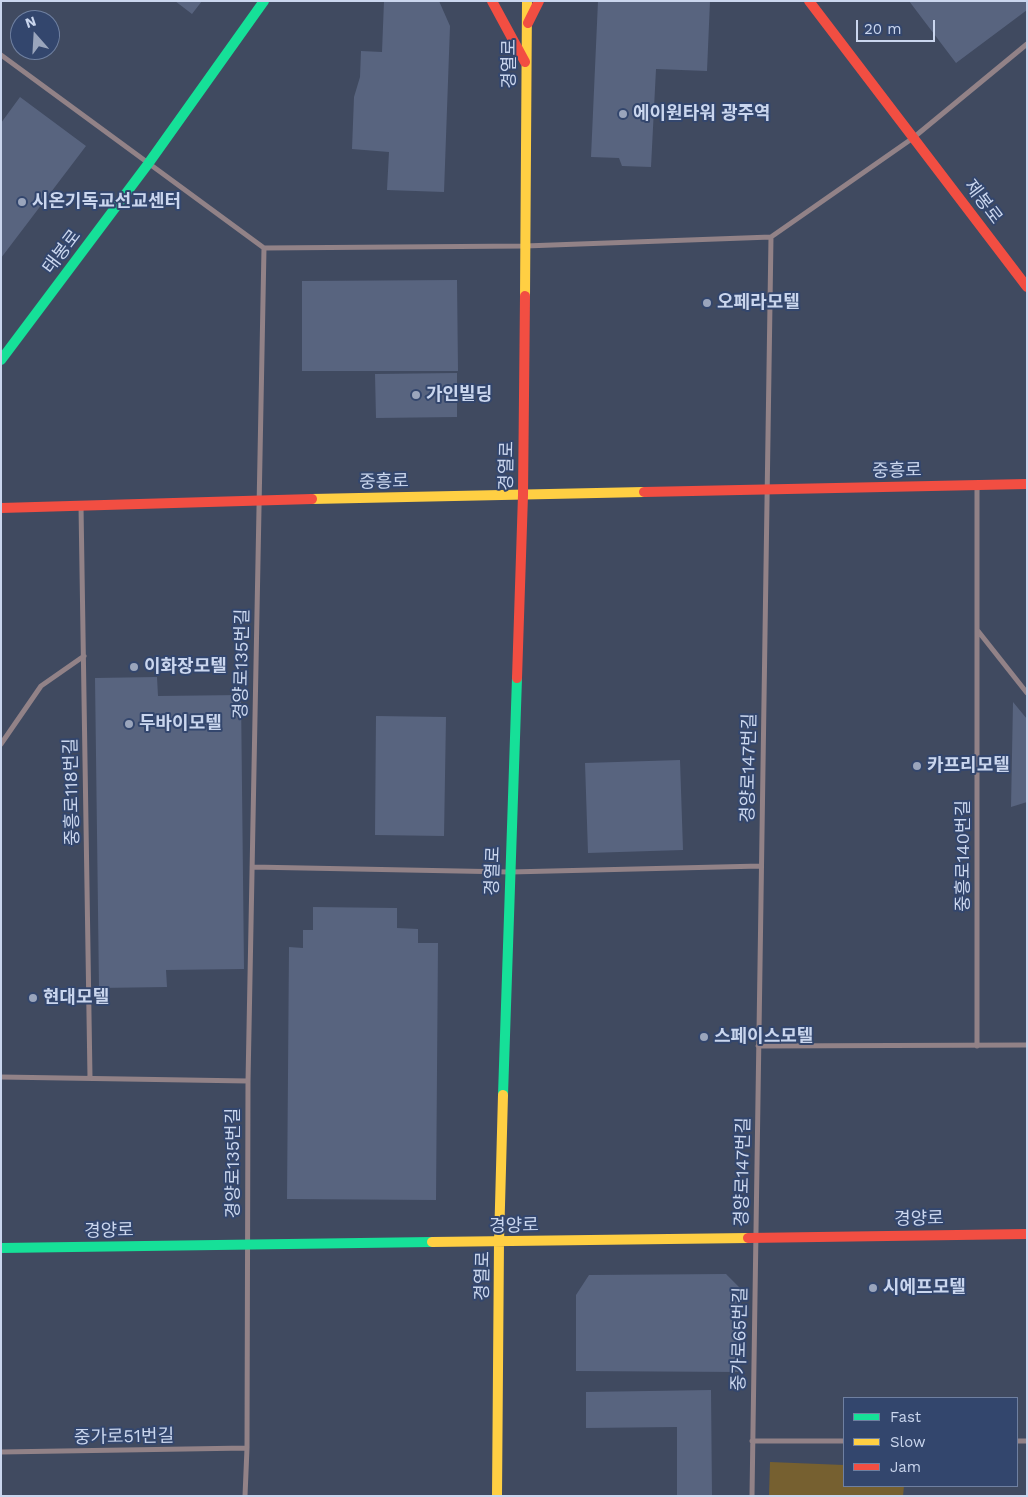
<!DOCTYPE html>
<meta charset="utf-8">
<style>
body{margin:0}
#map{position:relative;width:1028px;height:1497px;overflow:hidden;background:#404a60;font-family:"Work Sans",sans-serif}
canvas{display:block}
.frame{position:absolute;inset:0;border:2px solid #cad6ee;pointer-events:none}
.legend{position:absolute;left:843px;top:1397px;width:175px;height:90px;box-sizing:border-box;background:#33466d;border:1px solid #6f80a1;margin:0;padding:6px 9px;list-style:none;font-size:15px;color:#cad6ee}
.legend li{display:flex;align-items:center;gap:10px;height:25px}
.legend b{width:25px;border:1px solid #6f80a1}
.north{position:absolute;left:10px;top:10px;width:50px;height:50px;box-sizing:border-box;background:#33466d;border:1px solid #6f80a1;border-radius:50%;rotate:341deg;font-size:14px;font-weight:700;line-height:20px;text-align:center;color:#cad6ee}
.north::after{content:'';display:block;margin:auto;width:18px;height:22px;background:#9aa5bc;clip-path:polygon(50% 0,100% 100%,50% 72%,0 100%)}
.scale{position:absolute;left:856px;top:20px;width:79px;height:22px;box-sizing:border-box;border:2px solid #cad6ee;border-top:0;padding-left:6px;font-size:15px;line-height:18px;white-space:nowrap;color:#cad6ee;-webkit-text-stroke:4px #33466d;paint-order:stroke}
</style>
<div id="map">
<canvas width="1028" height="1497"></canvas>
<div class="frame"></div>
<ul class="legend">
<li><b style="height:6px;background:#16e098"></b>Fast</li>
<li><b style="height:6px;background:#ffcf43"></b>Slow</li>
<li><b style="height:6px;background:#f24e42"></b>Jam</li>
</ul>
<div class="north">N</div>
<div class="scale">20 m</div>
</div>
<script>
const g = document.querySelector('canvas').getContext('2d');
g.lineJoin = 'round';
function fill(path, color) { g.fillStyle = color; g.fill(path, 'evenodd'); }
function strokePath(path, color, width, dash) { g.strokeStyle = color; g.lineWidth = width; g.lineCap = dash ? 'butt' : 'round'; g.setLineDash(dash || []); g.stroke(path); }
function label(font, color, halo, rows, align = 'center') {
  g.font = font + ' "Work Sans","Noto Sans KR",sans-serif'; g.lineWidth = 4; g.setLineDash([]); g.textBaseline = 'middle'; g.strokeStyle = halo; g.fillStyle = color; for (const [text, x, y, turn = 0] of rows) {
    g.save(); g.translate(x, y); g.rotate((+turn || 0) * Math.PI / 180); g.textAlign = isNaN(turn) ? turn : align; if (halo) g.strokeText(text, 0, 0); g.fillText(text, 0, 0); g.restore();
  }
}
const green = new Path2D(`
 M770 1462 844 1465V1486H904L903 1496H769Z`);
const building = new Path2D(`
 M175 1H202L192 14Z
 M384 1H439L450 26 444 192 387 190 389 152 352 149 354 97 360 77 361 51 382 52Z
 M598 1H710L707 71 656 69 651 167 622 166 619 158 591 157Z
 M909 1H1027V10L956 63Z
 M20 97 86 146 1 258V123Z
 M457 280 458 371H302V281Z
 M457 373V417L376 418 375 374Z
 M157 677 158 696 241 695 244 969 166 970 167 987 99 988 95 678Z
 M1013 702 1027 719V802L1011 807Z
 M376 716 446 717 444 836 375 835Z
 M680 760 683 850 588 853 585 763Z
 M313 907 397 908V928L418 929V943H438L436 1200 287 1199 289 947 303 948V930H313Z
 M726 1274 741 1289 740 1372 576 1371V1295L589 1275Z
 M711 1390 712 1496H677V1427L586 1428V1392Z`);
const street = new Path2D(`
 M1 55 264 248
 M771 237 913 138 1027 44
 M264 248 525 246 771 237
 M977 486V1046
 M81 506 90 1078
 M978 631 1027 693
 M1 744 41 686 84 656
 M252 867 510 872 761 866
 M758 1046 1027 1045
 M1 1077 248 1081
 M752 1441H844
 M1017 1441H1027
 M1 1452 247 1448
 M245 1496 247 1448 248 1081 264 248
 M752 1496 771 237`);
const fast = new Path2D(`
 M1 360 148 164 264 1
 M503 1095 517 678
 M1 1248 432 1242`);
const slow = new Path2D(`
 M525 296 527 1
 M312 499 644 492
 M432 1242 748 1238
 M497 1496 499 1242 503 1095`);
const jam = new Path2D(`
 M492 1 525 62
 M809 1 1027 287
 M528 23 539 1
 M644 492 1027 484
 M1 508 312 499
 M517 678 523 495 525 296
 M748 1238 1027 1234`);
const markers = [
 [623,114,5,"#9aa5bc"],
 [22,202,5,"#9aa5bc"],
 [707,303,5,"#9aa5bc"],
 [416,395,5,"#9aa5bc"],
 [134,667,5,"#9aa5bc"],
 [129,724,5,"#9aa5bc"],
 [917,766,5,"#9aa5bc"],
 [33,998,5,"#9aa5bc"],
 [704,1037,5,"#9aa5bc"],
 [873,1288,5,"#9aa5bc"]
];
const streetNames = [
 ["경열로",510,64,-90],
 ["제봉로",983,202,53],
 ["태봉로",62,252,-53],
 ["경열로",507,466,-89],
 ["중흥로",897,471,-1],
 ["중흥로",384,482,-1],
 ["경양로135번길",242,664,-89],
 ["경양로147번길",749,768,-89],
 ["중흥로118번길",72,792,-91],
 ["중흥로140번길",964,856,-90],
 ["경열로",493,871,-88],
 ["경양로135번길",234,1163,-90],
 ["경양로147번길",743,1172,-89],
 ["경양로",919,1219,-1],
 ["경양로",514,1226,-1],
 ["경양로",109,1231,-1],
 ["경열로",483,1276,-89],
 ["중가로65번길",740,1339,-89],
 ["중가로51번길",124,1437,-1]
];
const poiNames = [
 ["에이원타워 광주역",633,114],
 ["시온기독교선교센터",32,202],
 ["오페라모텔",717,303],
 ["가인빌딩",426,395],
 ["이화장모텔",144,667],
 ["두바이모텔",139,724],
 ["카프리모텔",927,766],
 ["현대모텔",43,998],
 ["스페이스모텔",714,1037],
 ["시에프모텔",883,1288]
];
fill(green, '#766030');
fill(building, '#58647f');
strokePath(street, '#928287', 5);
strokePath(fast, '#16e098', 10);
strokePath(slow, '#ffcf43', 10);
strokePath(jam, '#f24e42', 10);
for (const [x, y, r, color] of markers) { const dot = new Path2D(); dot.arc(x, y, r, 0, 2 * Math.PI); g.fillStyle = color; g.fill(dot); strokePath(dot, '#33466d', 2); }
label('18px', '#cad6ee', '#33466d', streetNames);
label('bold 18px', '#cad6ee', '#33466d', poiNames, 'left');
</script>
